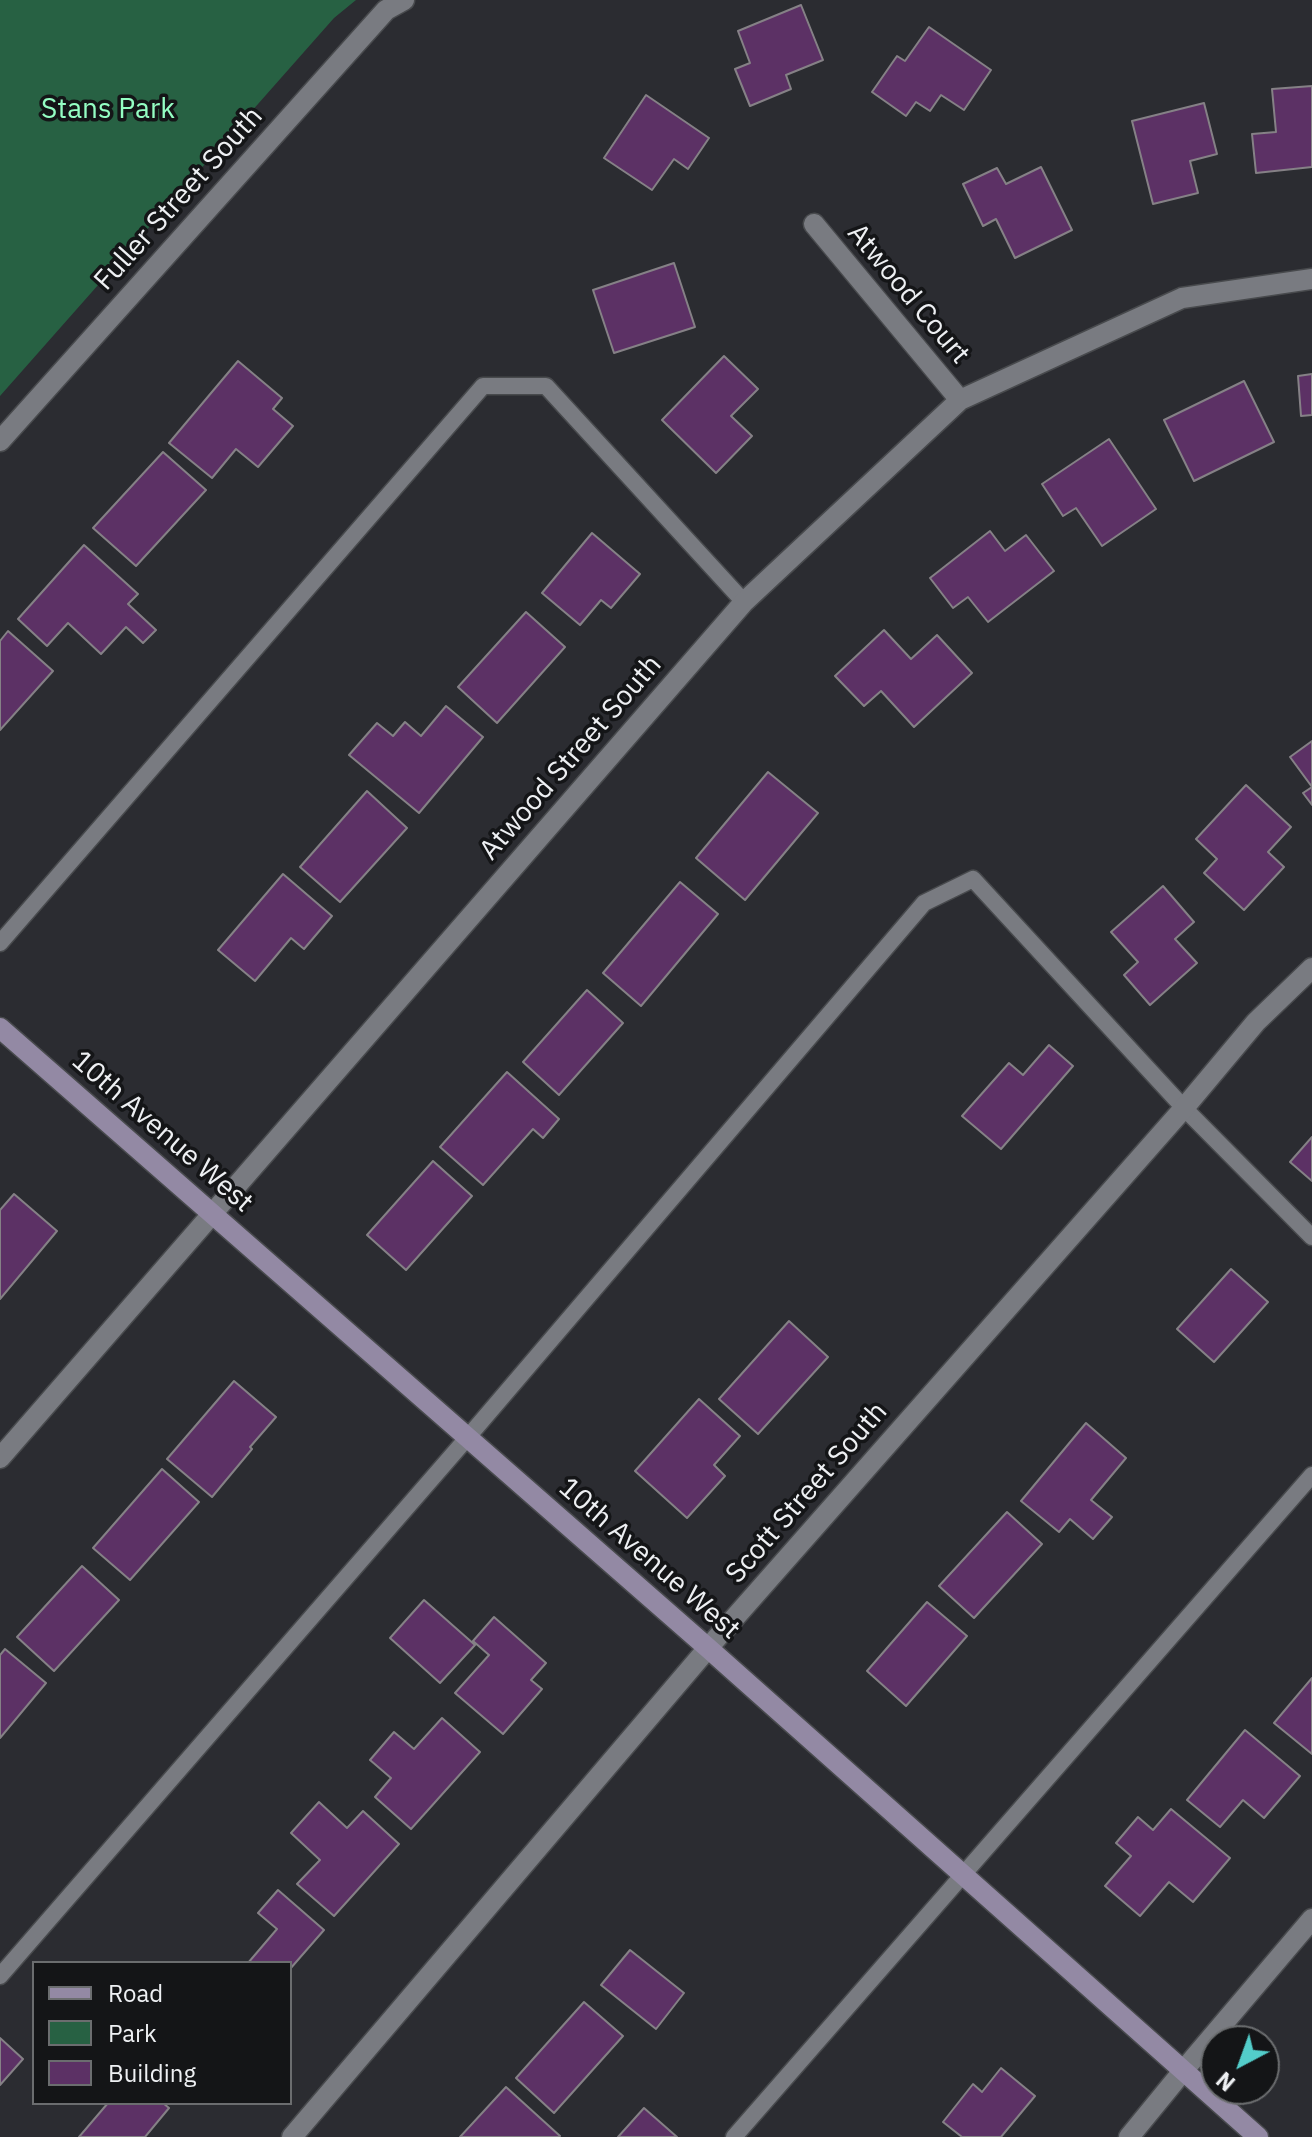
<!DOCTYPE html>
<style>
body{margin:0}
#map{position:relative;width:1312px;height:2137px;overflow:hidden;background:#2b2c31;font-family:"IBM Plex Sans",sans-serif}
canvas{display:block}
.legend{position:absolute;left:32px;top:1961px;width:260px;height:144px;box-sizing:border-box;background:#141517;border:2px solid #6b6d6f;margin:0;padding:10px 14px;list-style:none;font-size:24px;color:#eef0f3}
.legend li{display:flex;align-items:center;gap:16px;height:40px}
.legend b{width:40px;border:2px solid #6b6d6f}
.north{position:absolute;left:1200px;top:2025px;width:80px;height:80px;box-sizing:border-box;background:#141517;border:2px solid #6b6d6f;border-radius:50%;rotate:221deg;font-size:22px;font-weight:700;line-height:32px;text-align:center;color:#eef0f3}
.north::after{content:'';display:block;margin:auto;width:28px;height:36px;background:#53cdca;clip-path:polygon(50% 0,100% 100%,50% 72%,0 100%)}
</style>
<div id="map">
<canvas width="1312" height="2137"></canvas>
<ul class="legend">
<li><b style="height:10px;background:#9389a4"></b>Road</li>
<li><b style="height:22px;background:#276143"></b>Park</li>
<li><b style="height:22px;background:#5c3165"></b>Building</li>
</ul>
<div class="north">N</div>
</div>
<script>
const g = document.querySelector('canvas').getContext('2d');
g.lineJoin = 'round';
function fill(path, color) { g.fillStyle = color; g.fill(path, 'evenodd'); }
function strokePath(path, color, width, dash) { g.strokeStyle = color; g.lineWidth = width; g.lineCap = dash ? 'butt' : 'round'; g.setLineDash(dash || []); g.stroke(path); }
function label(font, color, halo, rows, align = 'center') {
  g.font = font + ' "IBM Plex Sans",sans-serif'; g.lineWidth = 7; g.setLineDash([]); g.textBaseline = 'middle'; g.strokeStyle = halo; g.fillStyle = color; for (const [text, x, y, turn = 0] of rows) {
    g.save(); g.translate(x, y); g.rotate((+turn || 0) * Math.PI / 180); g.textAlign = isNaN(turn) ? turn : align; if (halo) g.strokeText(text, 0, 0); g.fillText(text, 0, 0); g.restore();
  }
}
const green = new Path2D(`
 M0 0H356L334 18 0 396Z`);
const building = new Path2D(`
 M801 5 823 60 786 75 791 89 750 106 735 69 750 63 738 31Z
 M929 27 991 70 964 110 941 95 930 111 916 102 906 116 872 92 897 56 905 61Z
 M1312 86V167L1256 173 1252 134 1276 132 1272 89Z
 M646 95 709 138 688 169 674 159 652 190 604 158Z
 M1204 103 1217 154 1190 161 1198 193 1153 204 1132 121Z
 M1041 167 1072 230 1015 258 996 219 983 226 963 184 997 168 1006 184Z
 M674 263 695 327 614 353 593 290Z
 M724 356 758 389 731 416 752 436 716 473 662 420Z
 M238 361 282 398 273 409 293 426 258 467 236 449 212 478 169 443Z
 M1312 374V415L1301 416 1298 376Z
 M1244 381 1274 442 1194 481 1164 420Z
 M1109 439 1156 509 1102 546 1076 508 1063 516 1042 484Z
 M163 452 206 490 136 566 93 528Z
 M990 531 1005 551 1026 535 1054 571 988 622 968 597 953 608 930 578Z
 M592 533 640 574 611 608 601 600 580 625 542 593Z
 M84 545 138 594 128 604 156 630 143 643 126 627 101 654 68 623 47 646 18 619Z
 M526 612 565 647 497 723 458 687Z
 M884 630 911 659 937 635 972 673 914 727 881 691 864 706 835 676Z
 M8 631 53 671 0 730V641Z
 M446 706 483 737 419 813 349 755 377 723 393 736 405 722 421 736Z
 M1312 741V805L1303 793 1312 787 1290 757Z
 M768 772 818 813 745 900 696 858Z
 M1246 785 1291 827 1268 852 1284 867 1244 910 1204 873 1217 859 1196 839Z
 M367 791 407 828 340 902 300 867Z
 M283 874 332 916 304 949 291 938 255 981 218 950Z
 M680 882 718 914 641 1006 603 973Z
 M1163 886 1194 922 1175 939 1197 963 1150 1005 1124 975 1138 962 1111 932Z
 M587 990 623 1023 559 1095 523 1062Z
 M1049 1045 1073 1066 1001 1149 962 1116 1009 1063 1023 1075Z
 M507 1072 559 1119 543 1138 533 1129 483 1185 440 1147Z
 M1312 1137V1181L1290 1162Z
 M433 1161 472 1196 406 1270 367 1235Z
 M14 1194 57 1231 0 1299V1210Z
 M1231 1269 1268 1302 1214 1362 1177 1329Z
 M789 1321 828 1357 758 1434 719 1399Z
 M234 1381 276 1417 250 1447 252 1449 212 1497 167 1459Z
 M699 1399 740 1436 714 1465 725 1476 687 1518 635 1471Z
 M1086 1423 1126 1458 1091 1500 1112 1517 1093 1539 1070 1519 1059 1532 1021 1501Z
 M162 1469 199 1502 130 1580 93 1548Z
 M1007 1512 1042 1544 974 1618 939 1586Z
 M82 1566 119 1600 54 1671 17 1637Z
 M424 1600 475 1645 440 1683 390 1638Z
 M927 1602 967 1636 906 1706 867 1671Z
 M494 1617 546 1663 531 1680 542 1689 503 1734 455 1693 489 1655 473 1641Z
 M5 1649 46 1683 0 1738V1655Z
 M1312 1678V1754L1274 1723Z
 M442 1718 480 1752 411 1829 375 1797 391 1778 370 1760 394 1732 414 1749Z
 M1245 1730 1300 1776 1264 1818 1243 1800 1220 1827 1187 1800Z
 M319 1802 347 1828 363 1811 399 1844 334 1916 297 1884 320 1860 291 1833Z
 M1171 1809 1230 1858 1193 1902 1169 1882 1140 1916 1105 1886 1131 1856 1116 1843 1138 1817 1153 1830Z
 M278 1890 324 1930 290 1969V1963H248L277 1929 258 1913Z
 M630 1950 684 1993 656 2029 601 1985Z
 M584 2002 623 2036 554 2113 516 2078Z
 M0 2038 23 2059 0 2085Z
 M1001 2068 1035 2096 1001 2137H962L943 2122 973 2084 982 2092Z
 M506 2087 560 2136 559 2137H460Z
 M108 2103H163L169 2108 145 2137H79Z
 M644 2108 677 2137H618Z`);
const service = new Path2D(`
 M0 943 483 386H546L744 602
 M0 1976 468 1437 924 903 973 879 1184 1108 1312 1237
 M734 2137 1312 1475`);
const minor = new Path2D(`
 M814 224 960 400
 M0 1458 744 602 960 400 1182 298 1312 279
 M1183 2071 1312 1919
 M292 2137 708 1648 1184 1108 1256 1022 1312 968`);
const tertiary = new Path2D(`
 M0 441 386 10 404 0
 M1129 2137 1183 2071`);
const secondary = new Path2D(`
 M0 1028 708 1648 1258 2137`);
const parkNames = [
 ["Stans Park",108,110]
];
const streetNames = [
 ["Fuller Street South",179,199,-48],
 ["Atwood Court",908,294,50],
 ["Atwood Street South",571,758,-49],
 ["10th Avenue West",162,1132,41],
 ["Scott Street South",807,1493,-49],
 ["10th Avenue West",649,1559,41]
];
fill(green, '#276143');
fill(building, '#5c3165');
strokePath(building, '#858186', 2);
strokePath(service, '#484a4d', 19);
strokePath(minor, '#484a4d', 23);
strokePath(tertiary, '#484a4d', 23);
strokePath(secondary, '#484a4d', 23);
strokePath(service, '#797b81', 16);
strokePath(minor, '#797b81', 20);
strokePath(tertiary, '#797b81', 20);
strokePath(secondary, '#9389a4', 20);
label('28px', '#94fec3', '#141517', parkNames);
label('28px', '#eef0f3', '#141517', streetNames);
</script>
